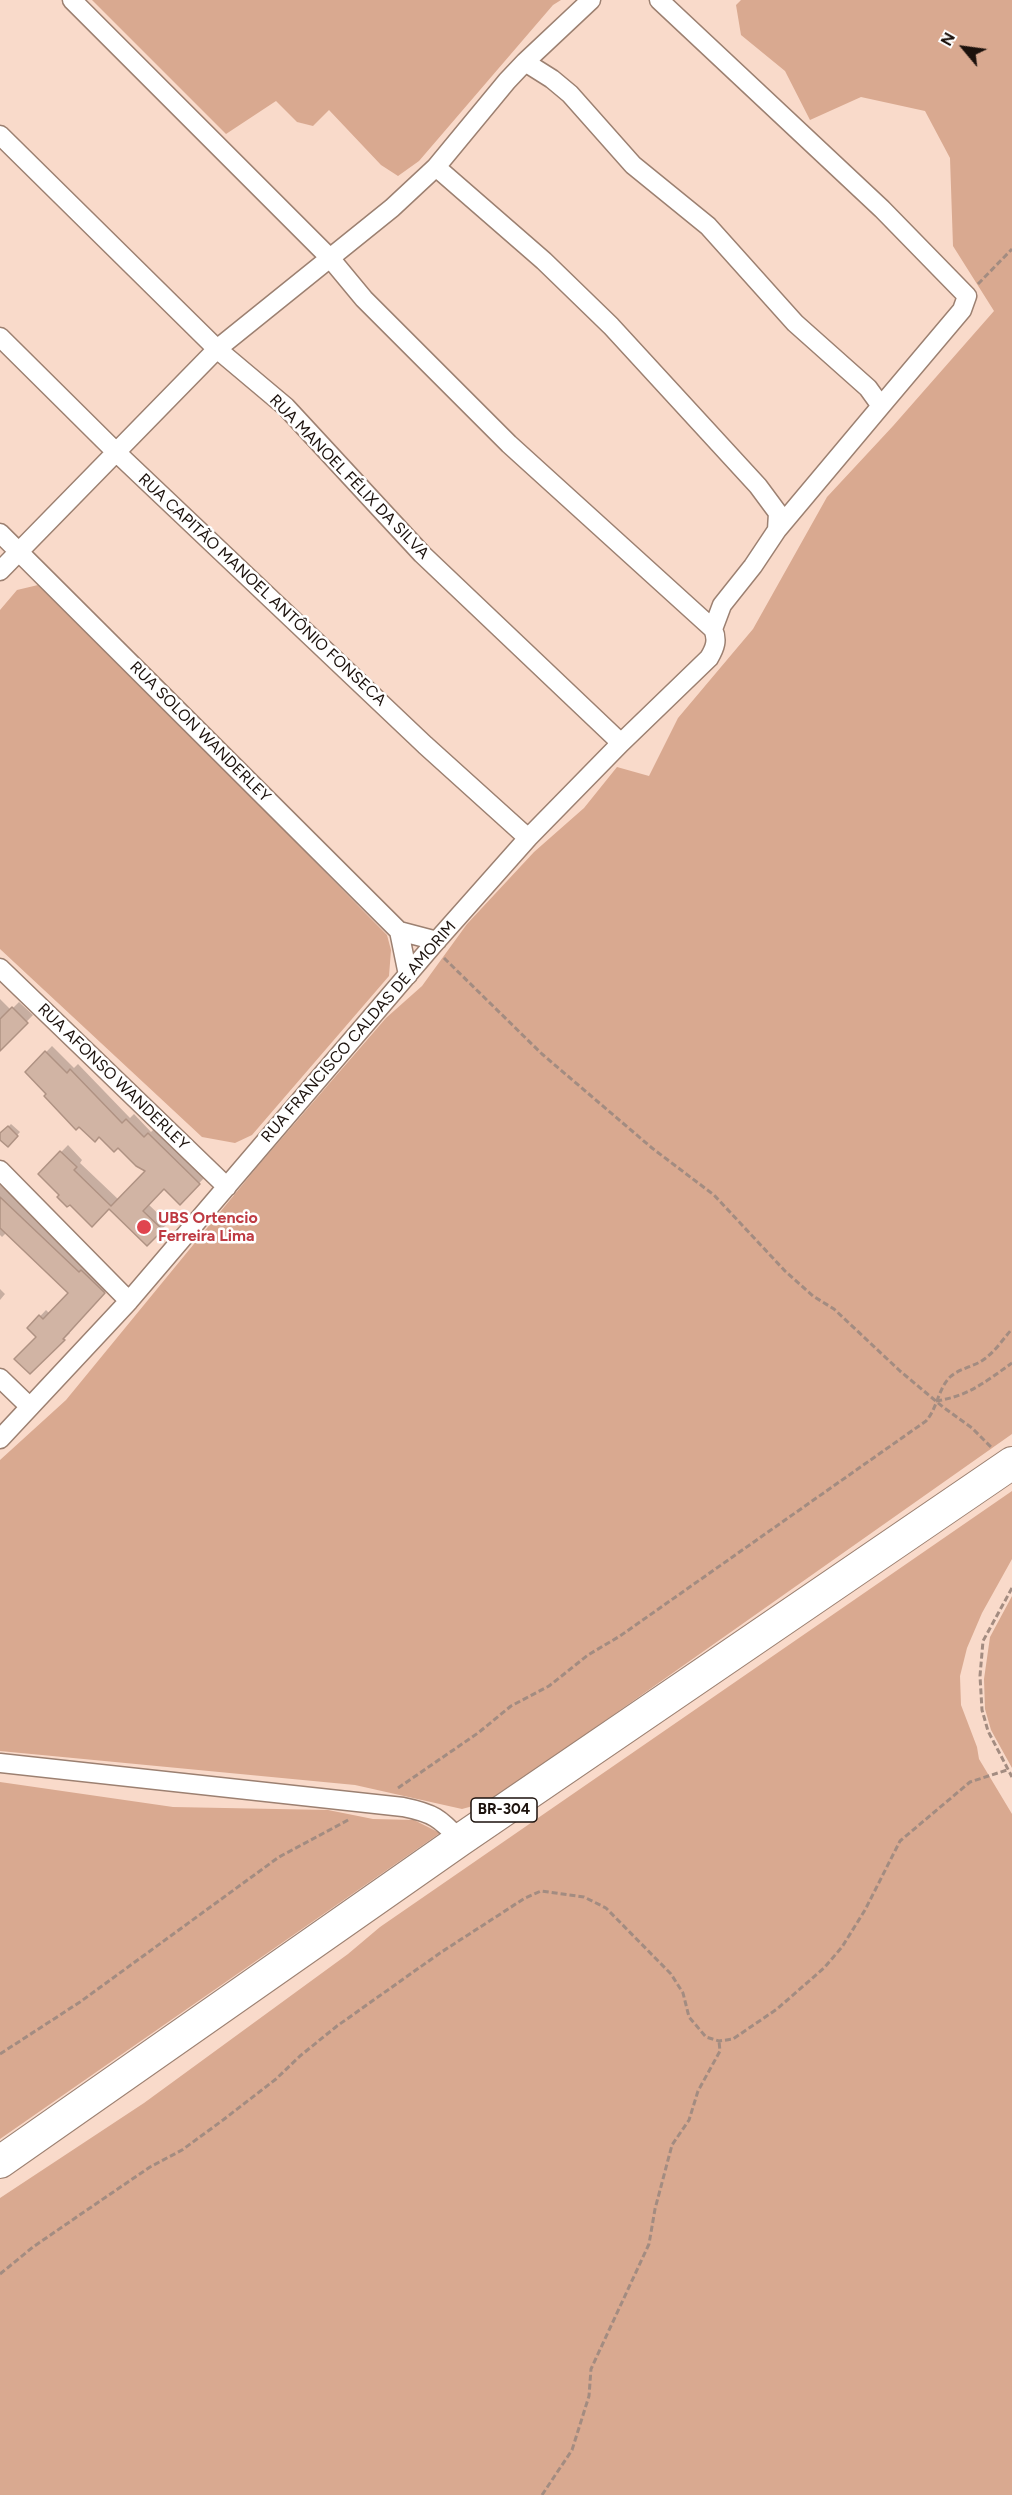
<!DOCTYPE html>
<meta charset="utf-8">
<style>
body{margin:0}
#map{position:relative;width:1012px;height:2495px;overflow:hidden;background:#f9daca;font-family:Figtree,sans-serif}
canvas{display:block}
.north{position:absolute;left:934px;top:18px;width:60px;height:60px;-webkit-text-stroke:4px #fff;paint-order:stroke;rotate:299deg;font-size:16px;font-weight:700;line-height:24px;text-align:center;color:#1b110c}
.north::after{content:'';display:block;margin:auto;width:21px;height:27px;background:#1b110c;clip-path:polygon(50% 0,100% 100%,50% 72%,0 100%)}
</style>
<div id="map">
<canvas width="1012" height="2495"></canvas>
<div class="north">N</div>
</div>
<script>
const g = document.querySelector('canvas').getContext('2d');
g.lineJoin = 'round';
function fill(path, color) { g.fillStyle = color; g.fill(path, 'evenodd'); }
function strokePath(path, color, width, dash) { g.strokeStyle = color; g.lineWidth = width; g.lineCap = dash ? 'butt' : 'round'; g.setLineDash(dash || []); g.stroke(path); }
function label(font, color, halo, rows, align = 'center') {
  g.font = font + ' Figtree,sans-serif'; g.lineWidth = 5; g.setLineDash([]); g.textBaseline = 'middle'; g.strokeStyle = halo; g.fillStyle = color; for (const [text, x, y, turn = 0] of rows) {
    g.save(); g.translate(x, y); g.rotate((+turn || 0) * Math.PI / 180); g.textAlign = isNaN(turn) ? turn : align; if (halo) g.strokeText(text, 0, 0); g.fillText(text, 0, 0); g.restore();
  }
}
const green = new Path2D(`
 M92 0H561L553 5 419 161 398 176 381 165 329 110 313 126 297 122 276 101 226 134Z
 M741 0H1012V1434L491 1801 462 1809 355 1785 0 1751V1460L66 1400 257 1167 386 1018 422 986 467 924 534 852 584 808 617 767 649 776 678 718 753 629 827 497 893 426 994 311 953 246 950 158 925 111 861 97 810 120 785 71 741 35 736 5Z
 M38 585 71 614 387 935 391 950 389 976 252 1135 235 1143 202 1137 0 949V610L17 590Z
 M1012 1491V1559L982 1613 967 1648 960 1676 961 1705 977 1747 979 1759 1012 1814V2495H0V2198L144 2103 348 1954 380 1927Z
 M1012 1596V1768L991 1730 985 1709 984 1679 990 1637Z
 M0 1782 173 1807 328 1810 373 1819 414 1820 440 1833 0 2139Z`);
const shadow = new Path2D(`
 M0 999 11 1010 19 1002 33 1015 0 1049Z
 M52 1046 74 1068 78 1064 130 1118 134 1114 151 1132 155 1128 206 1176 180 1203 164 1187 148 1204 168 1223 147 1244 109 1207 61 1195 40 1174 68 1145 82 1160 80 1163 119 1200 148 1171 118 1146 99 1135 49 1094 27 1072Z
 M11 1124 20 1132 8 1145 0 1135Z
 M0 1185 86 1267 110 1286 68 1332 70 1333 30 1372 38 1337 29 1328 46 1310 50 1314 71 1293 7 1232 2 1237 0 1235Z
 M0 1289 5 1294 0 1300Z`);
const building = new Path2D(`
 M12 1007 28 1023 0 1051V1019Z
 M45 1051 67 1073 70 1069 122 1123 126 1119 144 1137 148 1133 200 1184 180 1205 164 1189 143 1211 163 1230 147 1246 109 1209 92 1227 70 1205 67 1207 57 1197 59 1195 38 1174 60 1151 77 1167 74 1170 111 1206 145 1171 136 1166 118 1148 114 1152 99 1137 95 1142 79 1127 76 1130 44 1096 46 1094 25 1072Z
 M8 1126 18 1136 8 1147 0 1140V1133Z
 M0 1197 79 1272 81 1270 105 1293 63 1339 65 1340 30 1374 14 1359 36 1337 27 1328 39 1315 43 1319 68 1293 0 1228Z`);
const path = new Path2D(`
 M978 284 1012 249
 M444 958 542 1054 652 1148 714 1195 785 1271 813 1296 834 1309 900 1371 943 1407 972 1428 992 1448
 M936 1401C969 1396 985 1382 1012 1363
 M1012 1588 983 1641 980 1676 982 1710 988 1731 1012 1777
 M398 1788 478 1733 511 1706 549 1686 588 1655 620 1636 926 1421C937 1409 938 1389 950 1377 960 1368 973 1367 983 1360 995 1352 1003 1339 1012 1329
 M0 2054 80 2002 279 1857 350 1819
 M0 2274 33 2247 84 2212 150 2167 182 2150 223 2120 276 2079 300 2056 337 2026 440 1953 525 1898 541 1891 584 1897 606 1908 671 1974 683 1993 689 2017 706 2037 719 2041 733 2039 777 2009 824 1968 842 1947 865 1910 900 1841 970 1782 1007 1770
 M542 2495 572 2450 589 2396 591 2369 649 2244 655 2209 672 2145 689 2120 698 2091 720 2051 719 2041`);
const street = new Path2D(`
 M659 0 882 209 967 296 962 310 881 406
 M525 62 591 0
 M0 135 217 349 286 407 422 554 621 743
 M0 337 116 452 425 745 528 838
 M0 533 399 931 408 975
 M0 571 217 349 392 208 436 167
 M713 629 722 605 753 566 777 530 778 513 758 486 611 326 544 261 436 167 507 81 525 62 552 79 570 94 633 165 708 226 795 323 868 388 881 406 777 530
 M399 931 437 941
 M0 968 227 1187
 M0 1170 129 1301
 M0 1378 29 1406
 M0 1439 129 1301 433 945 528 838 621 743 709 658C715 648 718 640 713 629L509 444 364 299 330 258 72 0
 M0 1763 403 1807C433 1813 440 1818 460 1840`);
const highway = new Path2D(`
 M0 2162 460 1840 1012 1463`);
const markers = [
 [144,1227,8,"#e0444e"]
];
const shields = [
 [504,1810,66]
];
const shieldNames = [
 ["BR-304",504,1810]
];
const streetNames = [
 ["RUA MANOEL FÉLIX DA SILVA",349,477,46],
 ["RUA CAPITÃO MANOEL ANTÔNIO FONSECA",262,590,43],
 ["RUA SOLON WANDERLEY",200,732,45],
 ["RUA FRANCISCO CALDAS DE AMORIM",359,1032,-49],
 ["RUA AFONSO WANDERLEY",113,1077,44]
];
const healthNames = [
 ["UBS Ortencio",158,1218],
 ["Ferreira Lima",158,1236]
];
fill(green, '#d9a990');
fill(shadow, '#0003');
fill(building, '#d1b4a4');
strokePath(building, '#af9283', 1.5);
strokePath(street, '#9c8071', 21);
strokePath(highway, '#9c8071', 34);
strokePath(path, '#a38c81', 3, [6, 3]);
strokePath(street, '#fff', 18);
strokePath(highway, '#fff', 32);
for (const [x, y, r, color] of markers) { const dot = new Path2D(); dot.arc(x, y, r, 0, 2 * Math.PI); g.fillStyle = color; g.fill(dot); strokePath(dot, '#fff', 2); }
for (const [x, y, w] of shields) { const box = new Path2D(); box.roundRect(x - w / 2, y - 12, w, 24, 4.5); g.fillStyle = '#fff'; g.fill(box); strokePath(box, '#1b110c', 1.5); }
label('bold 15px', '#1b110c', null, shieldNames);
label('16px', '#1b110c', '#fff', streetNames);
label('bold 16px', '#be3a42', '#fff', healthNames, 'left');
</script>
